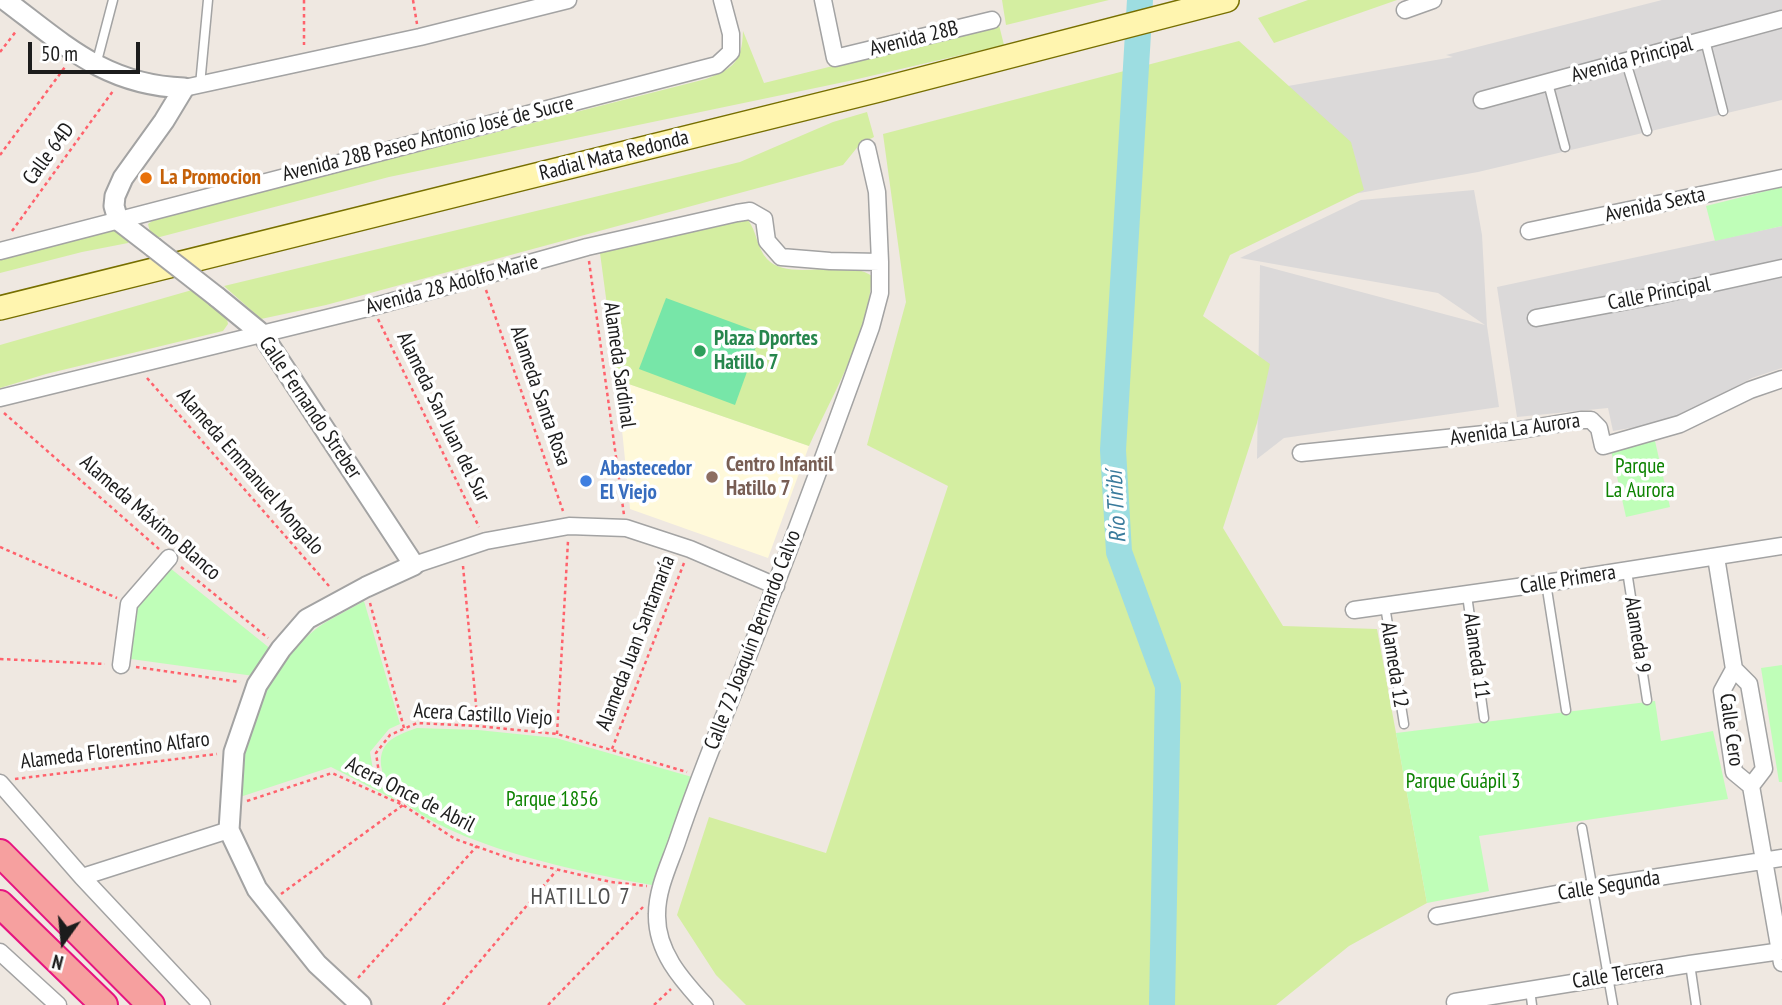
<!DOCTYPE html>
<meta charset="utf-8">
<style>
body{margin:0}
#map{position:relative;width:1782px;height:1005px;overflow:hidden;background:#efe8e1;font-family:"PT Sans Narrow",sans-serif}
canvas{display:block}
.north{position:absolute;left:28px;top:907px;width:70px;height:70px;-webkit-text-stroke:5px #fff;paint-order:stroke;rotate:195deg;font-size:19px;font-weight:700;line-height:28px;text-align:center;color:#1c1c1c}
.north::after{content:'';display:block;margin:auto;width:24px;height:32px;background:#1c1c1c;clip-path:polygon(50% 0,100% 100%,50% 72%,0 100%)}
.scale{position:absolute;left:28px;top:42px;width:112px;height:32px;box-sizing:border-box;border:4px solid #1c1c1c;border-top:0;padding-left:9px;font-size:21px;line-height:24px;white-space:nowrap;color:#1c1c1c;-webkit-text-stroke:5px #fff;paint-order:stroke}
</style>
<div id="map">
<canvas width="1782" height="1005"></canvas>
<div class="north">N</div>
<div class="scale">50 m</div>
</div>
<script>
const g = document.querySelector('canvas').getContext('2d');
g.lineJoin = 'round';
function fill(path, color) { g.fillStyle = color; g.fill(path, 'evenodd'); }
function strokePath(path, color, width, dash) { g.strokeStyle = color; g.lineWidth = width; g.lineCap = dash ? 'butt' : 'round'; g.setLineDash(dash || []); g.stroke(path); }
function label(font, color, halo, rows, align = 'center') {
  g.font = font + ' "PT Sans Narrow",sans-serif'; g.lineWidth = 7; g.setLineDash([]); g.textBaseline = 'middle'; g.strokeStyle = halo; g.fillStyle = color; for (const [text, x, y, turn = 0] of rows) {
    g.save(); g.translate(x, y); g.rotate((+turn || 0) * Math.PI / 180); g.textAlign = isNaN(turn) ? turn : align; if (halo) g.strokeText(text, 0, 0); g.fillText(text, 0, 0); g.restore();
  }
}
const residential = new Path2D(`
 M1662 0H1782V100L1478 172 1235 215 1214 99 1453 57 1446 55Z
 M1474 190 1482 235 1487 326 1499 407 1284 438 1257 459 1260 265 1485 325 1438 293 1240 258 1361 200Z
 M1782 226V368L1752 378 1671 421 1613 431 1608 408 1517 417 1497 287Z`);
const education = new Path2D(`
 M617 380 809 446 768 558 630 509Z`);
const grass = new Path2D(`
 M1002 0H1109L1006 25Z
 M1308 0H1397L1274 43 1258 18Z
 M999 25 1004 45 849 81 389 177 156 238 150 232 148 224 155 219 706 79C734 68 742 62 743 31L764 83Z
 M1239 41 1351 142 1364 190 1230 255 1203 316 1270 364 1257 423 1223 528 1283 626 1377 629 1427 903 1349 946 1276 1005H746L716 975 677 915 709 817 826 853 948 486 867 445 906 302 883 134Z
 M867 112 874 137 860 144 843 165 326 305 261 319 224 286 740 162 833 122Z
 M739 218 748 220C757 232 757 248 767 259 789 283 845 257 872 276 868 336 834 392 809 446L617 380 600 253Z
 M115 230 123 231 129 240 128 243 82 252 0 273V256Z
 M192 290 227 319 228 324 223 331 46 374 0 388V345Z`);
const park = new Path2D(`
 M1782 187V226L1715 241 1706 206Z
 M1655 441 1670 507 1626 517 1611 450Z
 M170 568 272 650 254 676 131 659 137 606Z
 M364 601 400 724 389 729 370 752 375 781 397 801 331 767 240 797C241 784 241 771 243 759 251 710 278 658 317 628 331 618 349 610 364 601Z
 M1782 665V782H1779L1761 668Z
 M1655 701 1661 741 1713 731 1728 799 1479 836 1489 891 1427 903 1396 733Z
 M417 728 478 730 556 738 692 777 652 885C594 875 387 836 381 765 379 740 398 735 417 728Z`);
const pitch = new Path2D(`
 M666 298 761 333 735 405 639 369Z`);
const river = new Path2D(`
 M1140 0 1113 450 1119 552 1168 686 1162 1005`);
const path = new Path2D(`
 M304 0V45
 M413 0 417 24
 M0 52 17 30
 M0 155 65 67
 M12 231 113 91
 M589 261 624 515
 M486 290 563 511
 M378 319 479 527
 M147 378 329 586
 M4 413 159 549
 M0 547 117 598
 M463 566 478 726
 M181 567 268 638
 M370 603 404 728
 M0 659 105 664
 M136 667 240 682
 M557 734 568 541
 M612 749 684 563
 M15 779 217 754
 M247 801 332 773 403 805 455 839 512 859 611 882 647 886
 M400 802 380 780 376 753 390 735 417 723 478 726 557 734 687 772
 M281 894 403 805
 M358 978 477 846
 M443 1005 556 871
 M548 1005 643 907
 M654 1005 671 989`);
const service = new Path2D(`
 M1705 40 1723 111
 M1626 62 1647 131
 M96 65 113 0
 M1548 83 1565 147
 M200 85 208 0
 M1627 571 1647 700
 M1546 583 1566 710
 M1467 595 1484 718
 M1385 606 1404 724
 M1582 828 1613 1005
 M1690 964 1696 1005
 M1530 990 1532 1005`);
const minor = new Path2D(`
 M823 0 835 58 992 20
 M1405 10 1433 0
 M184 88 420 37 568 0
 M1482 100 1782 19
 M1529 231 1782 178
 M0 251 717 65 731 52V34L722 0
 M1536 318 1654 296 1782 268
 M0 398 372 307 587 247 737 213 750 211 764 219 767 241 781 257 830 261 880 262
 M1301 453 1514 431 1581 420H1591L1599 428 1603 446 1680 424 1750 390 1782 379
 M1716 557 1734 669 1749 684 1764 769 1751 786
 M414 565 486 541 569 526 626 528 690 549 776 586
 M1354 610 1546 583 1782 546
 M121 665 129 604 169 558
 M1734 669 1722 691 1734 772 1751 786 1782 963
 M0 783 82 877 202 1005
 M82 877 229 830
 M1437 916 1594 887 1782 858
 M0 952 58 1005
 M1455 1002 1690 964 1782 951
 M705 1005C681 979 656 951 657 914 657 889 669 865 677 842 693 794 712 746 731 699 780 576 826 452 871 327L880 293V262L877 192 867 148`);
const tertiary = new Path2D(`
 M5 0C65 45 105 85 184 88L164 121 123 178 115 196 114 206 118 220 153 247
 M217 297 262 334 414 565 366 587 307 619 281 649 257 685 234 752 229 830 257 889 317 964 361 1005`);
const secondary = new Path2D(`
 M0 308 875 91 1227 0`);
const trunk = new Path2D(`
 M0 853 151 1005
 M0 904 104 1005`);
const tertiaryBridge = new Path2D(`
 M153 247 217 297`);
const markers = [
 [146,178,7,"#e8710a"],
 [700,351,7,"#2e9e5b"],
 [712,477,7,"#8d6e63"],
 [586,481,7,"#3f7fe0"]
];
const streetNames = [
 ["Avenida 28B",914,39,-14],
 ["Avenida Principal",1632,60,-15],
 ["Avenida 28B Paseo Antonio José de Sucre",428,139,-14],
 ["Calle 64D",49,154,-54],
 ["Radial Mata Redonda",614,156,-14],
 ["Avenida Sexta",1655,205,-12],
 ["Avenida 28 Adolfo Marie",452,285,-15],
 ["Calle Principal",1659,294,-11],
 ["Alameda Sardinal",619,365,82],
 ["Alameda Santa Rosa",540,396,71],
 ["Calle Fernando Streber",310,408,56],
 ["Alameda San Juan del Sur",443,417,64],
 ["Avenida La Aurora",1515,430,-8],
 ["Alameda Emmanuel Mongalo",250,472,49],
 ["Alameda Máximo Blanco",150,518,41],
 ["Calle Primera",1568,580,-9],
 ["Alameda 9",1637,635,81],
 ["Calle 72 Joaquín Bernardo Calvo",753,640,-69],
 ["Alameda Juan Santamaría",636,643,-69],
 ["Alameda 11",1476,656,82],
 ["Alameda 12",1394,665,81],
 ["Acera Castillo Viejo",483,715,3],
 ["Calle Cero",1731,730,82],
 ["Alameda Florentino Alfaro",115,751,-7],
 ["Acera Once de Abril",410,795,27],
 ["Calle Segunda",1609,886,-9],
 ["Calle Tercera",1618,975,-9]
];
const foodNames = [
 ["La Promocion",160,178]
];
const leisureNames = [
 ["Plaza Dportes",714,339],
 ["Hatillo 7",714,363]
];
const educationNames = [
 ["Centro Infantil",726,465],
 ["Hatillo 7",726,489]
];
const parkNames = [
 ["Parque",1640,467],
 ["La Aurora",1640,491],
 ["Parque Guápil 3",1463,782],
 ["Parque 1856",552,800]
];
const shopNames = [
 ["Abastecedor",600,469],
 ["El Viejo",600,493]
];
const waterNames = [
 ["Río Tiribí",1117,507,-93]
];
const neighbourhoodNames = [
 ["HATILLO 7",581,897]
];
fill(residential, '#dbd9d9');
fill(education, '#fff9da');
fill(grass, '#d4eea1');
fill(park, '#bffeb8');
fill(pitch, '#77e6a8');
strokePath(river, '#9ddde1', 26);
strokePath(service, '#a3a3a3', 11);
strokePath(minor, '#a3a3a3', 19);
strokePath(tertiary, '#a3a3a3', 23);
strokePath(secondary, '#776f00', 26);
strokePath(trunk, '#e71480', 30);
strokePath(path, '#ff626c', 2.5, [3.5, 3.5]);
strokePath(service, '#fff', 8);
strokePath(minor, '#fff', 16);
strokePath(tertiary, '#fff', 19);
strokePath(secondary, '#fff5af', 23);
strokePath(trunk, '#f6a09f', 26);
strokePath(tertiaryBridge, '#a3a3a3', 23, []);
strokePath(tertiaryBridge, '#fff', 19);
for (const [x, y, r, color] of markers) { const dot = new Path2D(); dot.arc(x, y, r, 0, 2 * Math.PI); g.fillStyle = color; g.fill(dot); strokePath(dot, '#fff', 2.5); }
label('21px', '#1c1c1c', '#fff', streetNames);
label('bold 21px', '#c56008', '#fff', foodNames, 'left');
label('bold 21px', '#27864d', '#fff', leisureNames, 'left');
label('bold 21px', '#785e54', '#fff', educationNames, 'left');
label('21px', '#0d8301', '#fff', parkNames);
label('bold 21px', '#366cbe', '#fff', shopNames, 'left');
label('italic 23px', '#3a7b9c', '#fff', waterNames);
g.letterSpacing = '2px';
label('23px', '#4f4f4f', '#fff', neighbourhoodNames);
g.letterSpacing = '0px';
</script>
